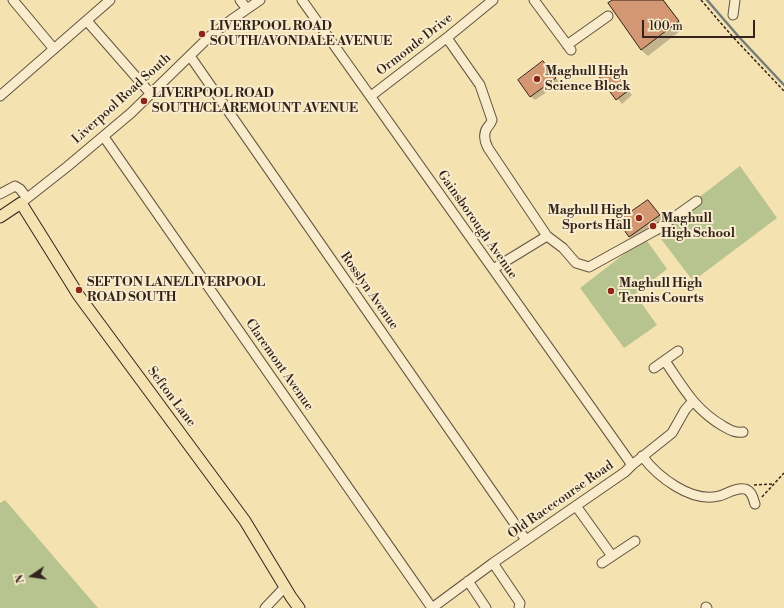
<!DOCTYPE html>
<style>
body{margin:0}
#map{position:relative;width:784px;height:608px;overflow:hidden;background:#f4e2b1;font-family:"Libre Bodoni",serif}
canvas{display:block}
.north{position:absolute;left:12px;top:556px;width:40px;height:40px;-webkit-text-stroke:3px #f8eccc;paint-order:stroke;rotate:257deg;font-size:11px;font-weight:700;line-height:16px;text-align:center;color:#33231c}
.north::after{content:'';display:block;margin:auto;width:14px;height:18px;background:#33231c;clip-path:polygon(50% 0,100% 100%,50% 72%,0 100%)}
.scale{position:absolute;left:642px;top:20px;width:113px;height:18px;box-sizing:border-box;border:2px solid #33231c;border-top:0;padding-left:5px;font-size:12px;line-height:14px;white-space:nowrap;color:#33231c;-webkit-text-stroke:3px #f8eccc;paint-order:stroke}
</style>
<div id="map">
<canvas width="784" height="608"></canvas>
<div class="north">N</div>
<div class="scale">100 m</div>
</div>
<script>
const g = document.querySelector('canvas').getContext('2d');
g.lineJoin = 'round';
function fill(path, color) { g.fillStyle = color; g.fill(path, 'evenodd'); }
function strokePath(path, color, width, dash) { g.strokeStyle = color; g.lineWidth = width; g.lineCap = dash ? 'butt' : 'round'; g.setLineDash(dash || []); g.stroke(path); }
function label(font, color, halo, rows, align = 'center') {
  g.font = font + ' "Libre Bodoni",serif'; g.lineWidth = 4; g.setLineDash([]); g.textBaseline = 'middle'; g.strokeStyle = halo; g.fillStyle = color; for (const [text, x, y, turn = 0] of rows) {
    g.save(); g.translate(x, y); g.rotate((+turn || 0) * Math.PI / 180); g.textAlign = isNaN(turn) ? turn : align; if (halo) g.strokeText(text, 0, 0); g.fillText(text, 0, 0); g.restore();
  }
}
const green = new Path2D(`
 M740 166 777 218 693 281 655 231Z
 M645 238 667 269 635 294 657 325 624 348 580 288Z
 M5 500 98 608H0V503Z`);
const shadow = new Path2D(`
 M615 0H664L684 28 648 56 641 50 609 4Z
 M548 67 560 83 535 100 530 96Z
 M610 67 632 95 622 104 599 75Z
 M648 201 664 220 634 241 619 221Z`);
const stream = new Path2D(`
 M707 0 739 37 784 85`);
const building = new Path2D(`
 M613 0H663L679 21 641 50 608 3Z
 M543 61 556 78 530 97 518 80Z
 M610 66 629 90 616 100 598 75Z
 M648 200 660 215 629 237 618 221Z`);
const path = new Path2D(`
 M701 0 732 36 784 91
 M754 485 774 484
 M762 497 784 473`);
const minor = new Path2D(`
 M13 0 54 49
 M240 0 247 9
 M302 0 632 465
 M534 0 571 50
 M733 15 735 0
 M87 21 151 94
 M447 38 480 85 492 120C491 124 489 125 487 128 483 134 485 142 488 148L547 236
 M567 45 608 16
 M190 56 526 540
 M0 96 110 0
 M371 96 449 36 493 0
 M104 137 432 608
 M0 194 15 186 20 189 27 198
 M21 203 68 166 131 113 210 36 231 20 260 0
 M493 269 547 236 563 248 576 263 589 267 656 230 697 201
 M665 361C683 387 694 409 723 426 730 430 735 433 743 432
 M654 368 678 351
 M642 456C658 477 691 503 719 496 727 494 736 487 745 489 752 491 753 498 755 504
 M576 506 612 556
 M493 563 520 603 519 608
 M602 563 635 541
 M468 581 486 608
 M706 607 707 608
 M265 608 285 587
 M432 608 493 563 625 472 632 465 672 433 685 410 692 402`);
const major = new Path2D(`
 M0 217 21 203 79 296 245 521 291 597 299 608`);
const markers = [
 [202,34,4,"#8f2418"],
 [537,79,4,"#8f2418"],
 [144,101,4,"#8f2418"],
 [639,218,4,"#8f2418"],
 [653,226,4,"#8f2418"],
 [79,290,4,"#8f2418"],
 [611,291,4,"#8f2418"]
];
const poiNames = [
 ["LIVERPOOL ROAD",210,27],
 ["SOUTH/AVONDALE AVENUE",210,42],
 ["Maghull High",545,72],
 ["Science Block",545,87],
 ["LIVERPOOL ROAD",152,94],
 ["SOUTH/CLAREMOUNT AVENUE",152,109],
 ["Maghull High",631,211,"right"],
 ["Sports Hall",631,226,"right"],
 ["Maghull",661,219],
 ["High School",661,234],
 ["SEFTON LANE/LIVERPOOL",87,283],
 ["ROAD SOUTH",87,298],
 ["Maghull High",619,284],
 ["Tennis Courts",619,299]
];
const streetNames = [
 ["Ormonde Drive",415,45,-38],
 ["Liverpool Road South",122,99,-42],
 ["Gainsborough Avenue",477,225,55],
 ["Rosslyn Avenue",369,291,55],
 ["Claremont Avenue",279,365,55],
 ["Sefton Lane",171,397,53],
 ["Old Racecourse Road",561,500,-35]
];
fill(green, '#b7c48f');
fill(shadow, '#0003');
strokePath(stream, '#747e78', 2.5);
fill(building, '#d49773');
strokePath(building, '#33231c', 1);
strokePath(minor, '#635341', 11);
strokePath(major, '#33231c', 13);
strokePath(path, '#33231c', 1.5, [3, 2]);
strokePath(minor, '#f8eccc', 9);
strokePath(major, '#f4e2b1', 11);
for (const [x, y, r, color] of markers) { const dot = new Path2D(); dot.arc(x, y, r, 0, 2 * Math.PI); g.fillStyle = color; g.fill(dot); strokePath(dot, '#f8eccc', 1.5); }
label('bold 13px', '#33231c', '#f8eccc', poiNames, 'left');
label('13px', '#33231c', '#f8eccc', streetNames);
</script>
